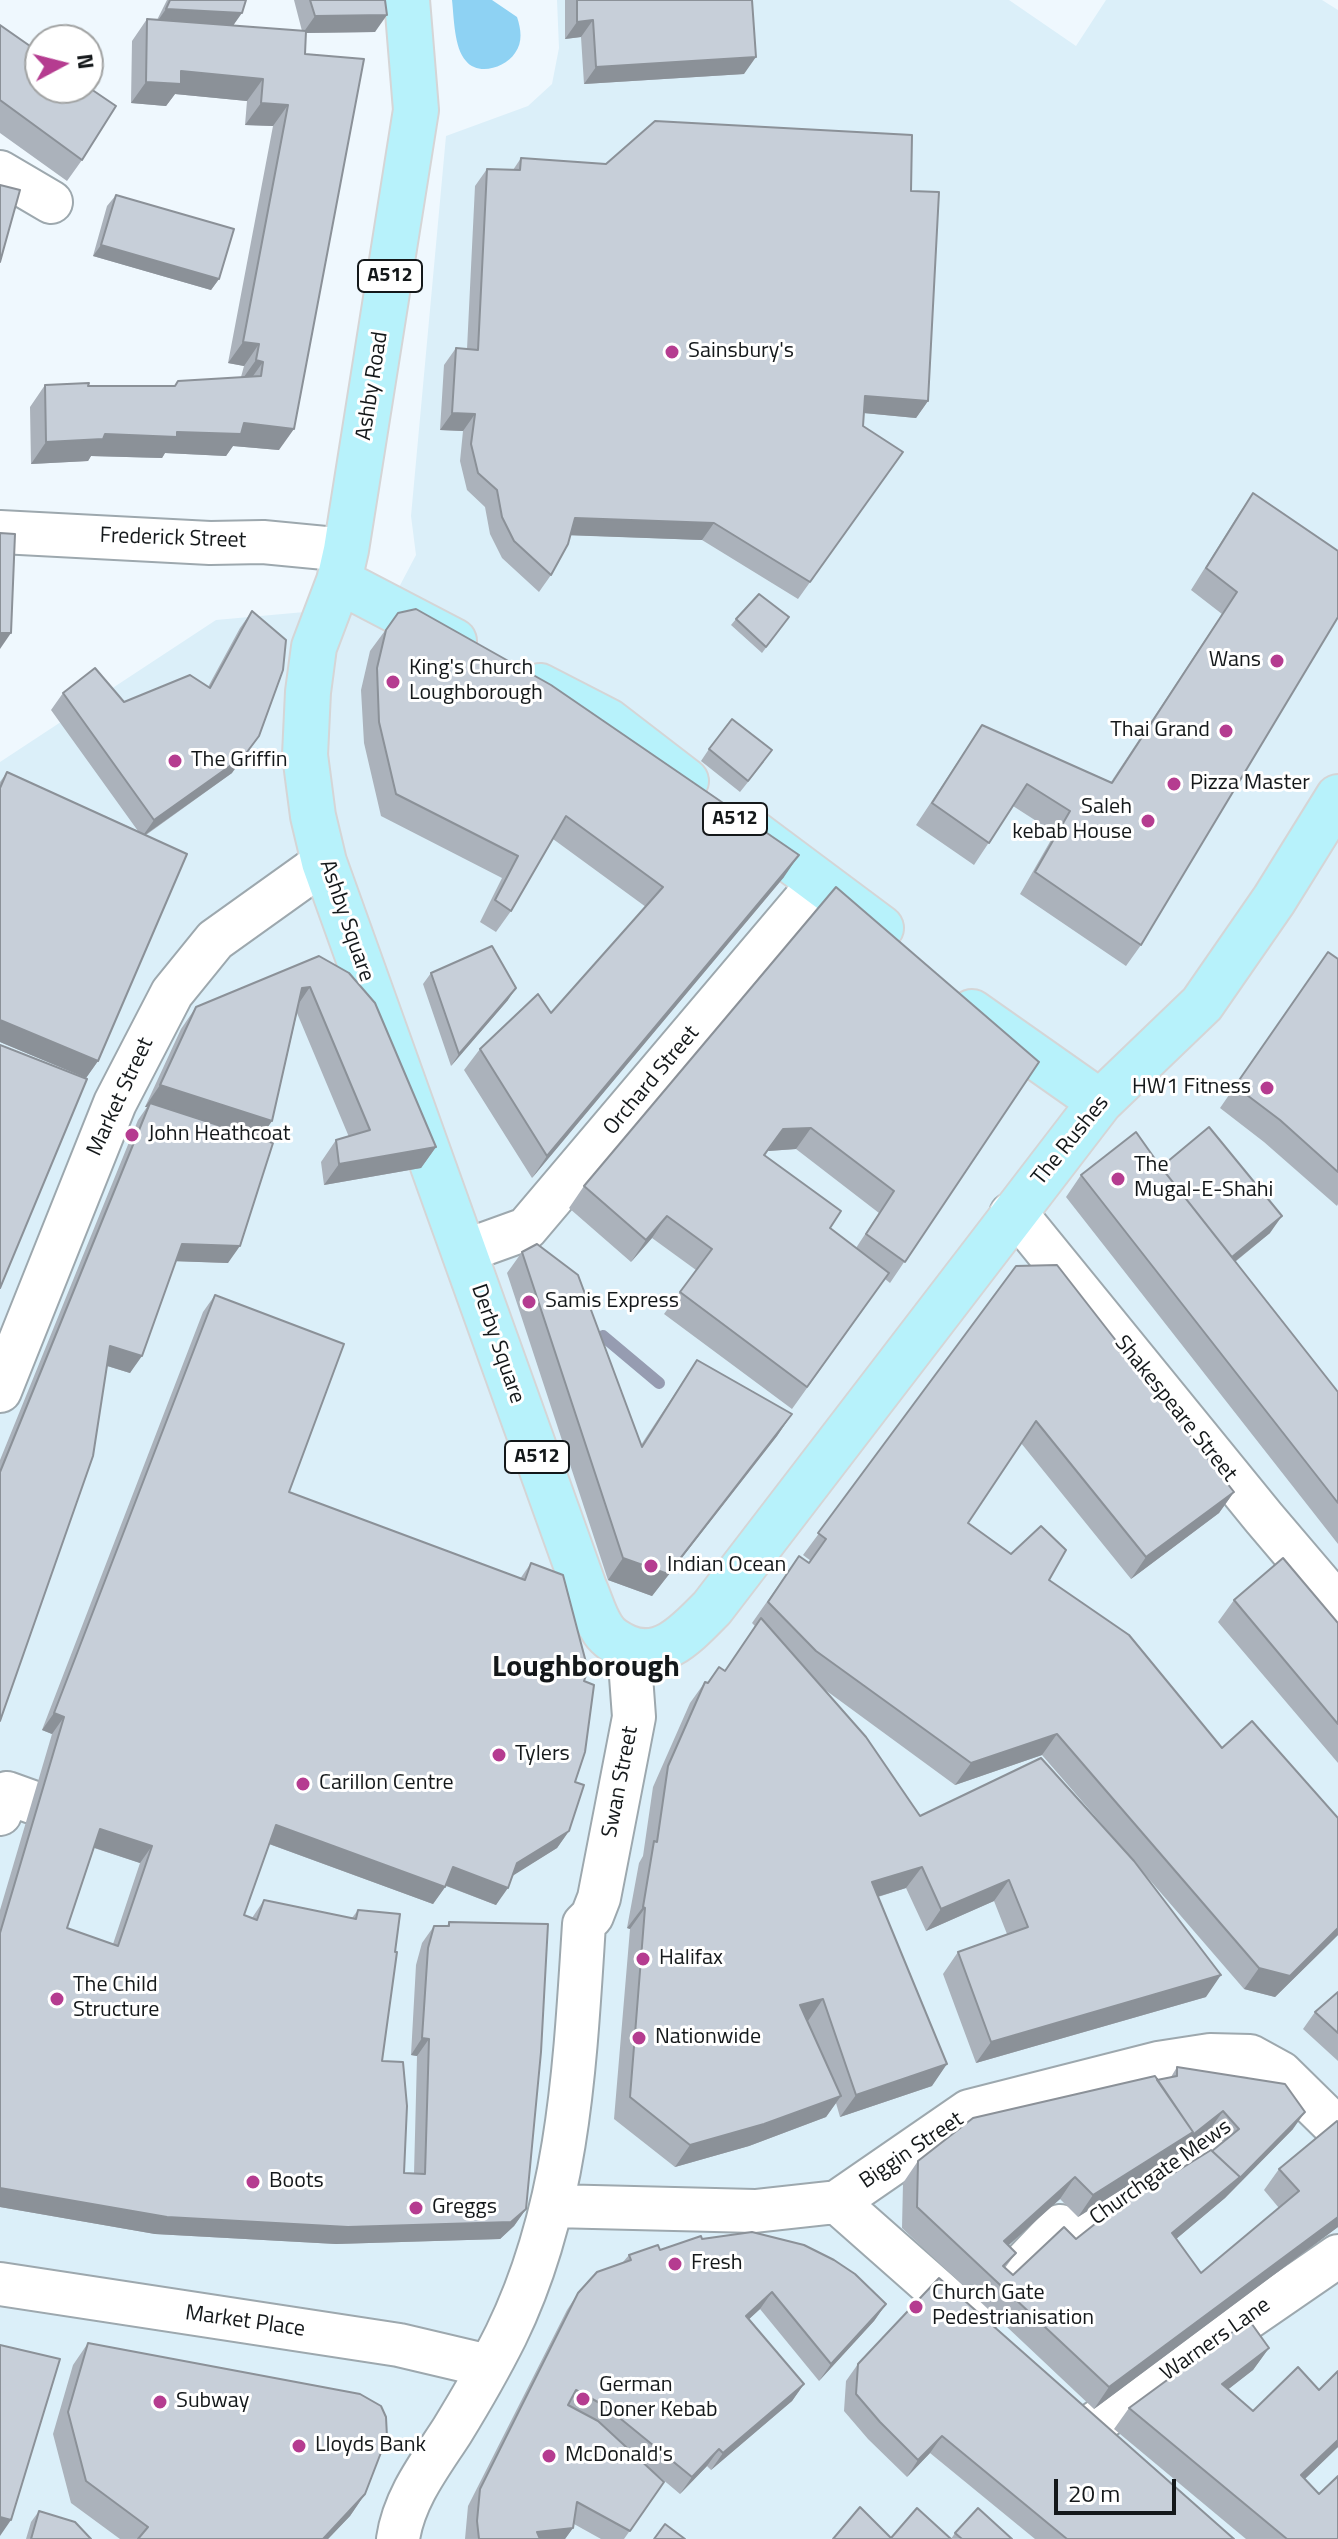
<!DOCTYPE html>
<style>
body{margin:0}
#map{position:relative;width:1338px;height:2539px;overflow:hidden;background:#eff8fe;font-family:"Titillium Web",sans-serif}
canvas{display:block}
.north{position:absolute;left:24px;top:24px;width:80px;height:80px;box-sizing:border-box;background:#fff;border:2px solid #a1a3a3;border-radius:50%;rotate:83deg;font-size:22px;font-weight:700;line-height:32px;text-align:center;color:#14181a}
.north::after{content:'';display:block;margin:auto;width:28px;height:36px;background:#b53c90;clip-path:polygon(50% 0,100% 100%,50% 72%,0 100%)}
.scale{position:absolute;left:1054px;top:2479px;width:122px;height:36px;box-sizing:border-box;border:4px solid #14181a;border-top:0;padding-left:10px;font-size:24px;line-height:28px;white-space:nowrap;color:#14181a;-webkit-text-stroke:6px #fff;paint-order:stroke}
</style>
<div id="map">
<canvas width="1338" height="2539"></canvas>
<div class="north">N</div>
<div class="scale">20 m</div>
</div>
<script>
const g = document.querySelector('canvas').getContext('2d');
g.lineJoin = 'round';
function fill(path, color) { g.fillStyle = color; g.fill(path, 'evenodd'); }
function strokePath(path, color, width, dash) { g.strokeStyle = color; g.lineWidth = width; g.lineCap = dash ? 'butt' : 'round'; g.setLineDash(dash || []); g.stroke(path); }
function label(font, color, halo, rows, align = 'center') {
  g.font = font + ' "Titillium Web",sans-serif'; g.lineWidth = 6; g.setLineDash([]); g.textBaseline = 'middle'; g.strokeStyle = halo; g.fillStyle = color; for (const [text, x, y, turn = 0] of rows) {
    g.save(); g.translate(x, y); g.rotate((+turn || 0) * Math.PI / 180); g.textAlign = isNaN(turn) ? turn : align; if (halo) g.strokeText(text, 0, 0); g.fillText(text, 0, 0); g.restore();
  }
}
const built = new Path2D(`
 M557 0H1009L1076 46 1106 0H1322L1338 10V2539H0V762L216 620 349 608 397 591 416 555 411 516 446 136 528 106 552 84 559 48Z`);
const green = new Path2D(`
 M452 0H492L517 17C521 29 523 42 515 53 505 68 478 76 466 61 454 48 454 17 452 0Z`);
const stream = new Path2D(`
 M603 1336 659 1383`);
const street = new Path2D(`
 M0 172 51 202
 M0 532 210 543 263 542 346 550
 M1011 1214 1023 1222 1264 1518 1338 1605
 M465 1251 526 1229 819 883
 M0 1391 115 1103 172 993 215 940 324 862
 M0 1814 7 1793 32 1802
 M837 2202 974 2323
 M553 2206 755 2211 837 2202 969 2111 1158 2063 1210 2055 1250 2056 1281 2073 1338 2129
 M0 2284 399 2345 488 2366
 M973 2317 1060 2226 1072 2235 1223 2134 1258 2097
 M1094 2424 1338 2256
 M398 2539C404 2498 430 2465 452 2431 471 2400 490 2367 506 2335 569 2206 575 2065 584 1924L592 1916 599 1898 634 1717 629 1649`);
const primary = new Path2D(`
 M407 0 416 110 346 550 339 581 314 647 308 692 305 755 313 816 324 862 584 1587C590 1600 594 1616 602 1628 607 1637 617 1643 626 1647 662 1663 689 1631 712 1608L1100 1102 1202 1004 1274 900 1338 797
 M339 581 454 641
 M540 686 608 721 686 781
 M747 828 881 928
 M972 1012 1100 1102`);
const wall = new Path2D(`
 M167 0H246L233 26 302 31 294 0H385L375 32 306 33 279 450 233 446 226 456 165 453 162 458 91 456 88 461 31 464 30 407 45 385 175 386 241 377 244 366 228 363 273 126 245 125 247 101 175 94 166 106 131 103 132 41 147 19 157 20Z
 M565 0H752L744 74 584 84 581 37 565 39Z
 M0 25 82 160 67 181 0 133Z
 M521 158 911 191 928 401 916 418 864 413 863 426 903 452 798 599 702 540 570 535 551 575 539 592 502 558 490 534 485 507 467 490 460 461 463 431 440 430 444 365 456 348 467 349 475 186 487 169 513 170Z
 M116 195 219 279 211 290 93 256 107 206Z
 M1253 493 1338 551 1141 945 1126 966 1020 894 1055 833 1013 806 974 865 916 825 982 725 1111 782 1222 614 1191 590 1238 515Z
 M252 611 232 773 146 835 98 1061 86 1078 0 1042V782L7 772 138 831 51 710 63 693 124 702 208 687 240 628Z
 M398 613 784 877 532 1178 464 1070 480 1049 551 1013 646 907 553 839 511 911 496 932 480 922 502 878 381 816 364 743 361 690 370 651Z
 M789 617 762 653 731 625 736 619Z
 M709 749 764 762 740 792 701 761Z
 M1328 952 1338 959V1204L1337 1206 1264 1142 1220 1108Z
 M319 956 436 1147 421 1168 324 1185 321 1162 336 1140 349 1137 297 1013 272 1121 259 1139 228 1263 175 1261 130 1373 107 1366 0 1721V1460L138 1120 147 1107H145L181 1029 196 1007Z
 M431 973 508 1000 451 1066 423 984Z
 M1039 1062 890 1283 885 1279 792 1409 664 1314 696 1270 652 1238 631 1262 569 1208 584 1186ZM796 1149 879 1213 856 1248 830 1228 765 1156 768 1151Z
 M1081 1175 1270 1233 1235 1262 1338 1392V1544L1066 1197Z
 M522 1252 641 1445 697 1360 792 1414 777 1436 652 1596 608 1580 507 1273Z
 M1016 1266 1234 1492 1219 1513 1131 1579 1021 1443 968 1523 1049 1580 1222 1748 1338 1818V1935L1275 1997 1244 1989 1142 1871 1206 1997 976 2063 943 1974 958 1952 1007 1934 994 1901 926 1931 906 1888 878 1897 932 2086 840 2117 836 2103 826 2117 749 2146 675 2167 614 2119 630 1929 627 1928 639 1863 643 1856 653 1787 690 1703 705 1682 707 1683 719 1667 725 1671 755 1626 752 1623 799 1556 809 1563 811 1561 803 1555ZM824 1689 955 1785 1042 1755 1113 1837 920 1816Z
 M215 1295 289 1492 520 1579 531 1563 584 1681 575 1782 569 1831 557 1848 513 1875 496 1905 446 1886 433 1904 269 1844 244 1915 252 1918 264 1900 352 1918 358 1910 382 2061 404 2173 414 2174 417 2056 411 2055 416 1965 422 1943 434 1926H447L449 1922 526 2209 514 2226 500 2239 336 2244 155 2234 0 2207V1910L52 1734 42 1730 203 1312ZM94 1848 140 1863 113 1944 67 1928Z
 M1234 1600 1338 1623V1763L1218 1622Z
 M1338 1992V2061L1303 2029 1315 2012Z
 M1177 2067 1293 2129 1225 2198 1176 2239 1201 2273 1279 2208 1264 2190 1279 2169 1338 2227 1094 2409 902 2228 903 2183 918 2161 1157 2080 1171 2077ZM1211 2128 1223 2142 1212 2151 1076 2239 1013 2275 1005 2268 1016 2253 1008 2245 1060 2199 1078 2217 1178 2154Z
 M702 2239 886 2304 874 2321 819 2381 760 2309 749 2319 804 2384 792 2401 711 2470 707 2466 680 2494 655 2473 664 2482 624 2539H601L574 2524 573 2528 565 2539H465L468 2506 567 2310 578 2293 623 2262 629 2255 660 2250Z
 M88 2343 365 2494 350 2516 328 2539H120L71 2503 53 2434 73 2365Z
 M1269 2348 1253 2370 1228 2389 1253 2411 1338 2447 1305 2479 1338 2539H1246L1114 2429 1129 2408Z
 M858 2364 1234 2539H1035L930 2453 907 2477 868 2439 844 2411 846 2381Z
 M39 2511 91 2539H26L31 2522Z
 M955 2533 1012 2539H951Z`);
const shadedWall = new Path2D(`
 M166 9 242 13 230 30 154 26Z
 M387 15 375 32 303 33 315 16Z
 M593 20 581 37 565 39 577 22Z
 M756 57 744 74 584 84 596 67Z
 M181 71 263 79 247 101 175 94 166 106 131 103 146 82Z
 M261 103 288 105 273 126 245 125Z
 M101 245 219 279 211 290 93 256Z
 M243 342 259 344 244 366 228 363Z
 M256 360 263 362 248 383 241 381Z
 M865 396 928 401 916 418 853 412Z
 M452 413 475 414 463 431 440 430Z
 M244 423 294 429 279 450 233 446 226 456 165 453 162 458 91 456 88 461 31 464 46 442 105 434 177 432Z
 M575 518 714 523 702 540 563 535Z
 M0 633H11L0 649Z
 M259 736 232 773 142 837 154 820Z
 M799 855 784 877 532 1178 547 1156Z
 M310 987 295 1009 302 988Z
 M516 988 508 1000 451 1066 459 1054Z
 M0 1020 98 1061 86 1078 0 1042Z
 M160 1085 272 1121 257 1142 150 1103 147 1107H145Z
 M811 1128 796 1149 768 1151 783 1129Z
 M436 1147 421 1168 324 1185 339 1164Z
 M667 1216 652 1238 631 1262 646 1240Z
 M1282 1216 1270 1233 1217 1276 1229 1259Z
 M182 1244 240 1246 228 1263 170 1261Z
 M110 1346 142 1356 130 1373 98 1363Z
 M792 1414 777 1436 652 1596 608 1580 623 1558Z
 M1234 1492 1219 1513 1131 1579 1146 1557Z
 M54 1713 64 1717 52 1734 42 1730Z
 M1057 1734 1042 1755 955 1785 971 1763Z
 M276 1825 445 1887 433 1904 264 1842Z
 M100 1829 152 1846 140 1863 89 1846Z
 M569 1831 557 1848 506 1880 517 1863Z
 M453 1867 508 1888 496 1905 442 1884Z
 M922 1867 906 1888 857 1903 872 1882Z
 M1009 1880 994 1901 926 1931 941 1909Z
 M643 1907 645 1908 630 1929 627 1928Z
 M1338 1928V1935L1275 1997 1244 1989 1259 1968Z
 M1221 1975 1206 1997 976 2063 991 2042Z
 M823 1999 808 2021 785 2026 800 2005Z
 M422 2038 429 2039 417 2056 411 2055Z
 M947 2064 932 2086 840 2117 856 2095Z
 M841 2096 826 2117 749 2146 675 2167 690 2145Z
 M1223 2111 1211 2128 1178 2154 1078 2217 1093 2195Z
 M1305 2112 1293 2129 1225 2198 1157 2255 1172 2233Z
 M1075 2177 1060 2199 989 2263 1004 2241Z
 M0 2188 526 2209 514 2226 500 2239 336 2244 155 2234 0 2207Z
 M1338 2217V2227L1094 2409 1109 2387Z
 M772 2292 760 2309 734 2333 746 2316Z
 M886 2304 874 2321 819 2381 831 2364Z
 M1269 2348 1253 2370 1207 2406 1222 2384Z
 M804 2384 792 2401 711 2470 723 2453Z
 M942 2436 930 2453 907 2477 918 2460Z
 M1338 2440V2447L1286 2497 1301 2475Z
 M719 2449 707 2466 680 2494 692 2477Z
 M365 2494 350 2516 328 2539H323Z
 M0 2517 11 2520 0 2536Z
 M573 2528 565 2539H533L537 2532Z`);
const building = new Path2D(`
 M170 0H246L242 13 166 9Z
 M310 0H385L387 15 315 16Z
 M577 0H752L756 57 596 67 593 20 577 22Z
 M147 19 306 31 305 54 364 59 294 429 244 423 241 434 177 432V437L105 434 103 439 46 442 45 385 89 383 88 386H175L178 381 261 376 263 362 256 360 259 344 243 342 288 105 261 103 263 79 181 71V84L146 82Z
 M0 25 40 53V88H88V87L116 106 82 160 0 100Z
 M655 121 912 135 911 191 939 192 928 401 865 396 863 426 903 452 810 582 714 523 575 518 568 544 551 575 514 541 502 517 497 490 478 473 471 444 475 414 452 413 456 348 478 350 487 169 520 170 521 158 606 164Z
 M0 185 20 190 0 262Z
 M116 195 234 229 219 279 101 245Z
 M1253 493 1338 551V617L1141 945 1035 872 1070 811 1027 784 989 843 932 803 982 725 1112 783 1237 592 1206 568Z
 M0 533 15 534 11 633H0Z
 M759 594 789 617 766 647 736 619Z
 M416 609 551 685 799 855 547 1156 480 1049 538 994 551 1013 663 887 566 816 511 911 495 900 518 856 396 794 379 722 377 668 386 630 398 613Z
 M252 611 286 640 283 670 259 736 244 756 154 820 63 693 95 668 124 702 190 675 210 688Z
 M732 719 772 750 748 781 709 749Z
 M7 772 187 854 98 1061 0 1020V788Z
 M836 887 1039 1062 905 1262 866 1234 894 1191 811 1128 783 1129 764 1155 841 1211 830 1228 889 1273 807 1387 680 1292 712 1249 667 1216 646 1240 584 1186Z
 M492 946 516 988 459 1054 431 973Z
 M1328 952 1338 959V1172L1280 1120 1235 1086Z
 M319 956 349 973 375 1003 436 1147 339 1164 336 1140 370 1130 310 987 302 988 272 1121 160 1085 196 1007Z
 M0 1045 87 1079 0 1288Z
 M150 1103 273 1143 240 1246 182 1244 142 1356 110 1346 93 1456 0 1721V1472Z
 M1209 1127 1282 1216 1232 1257 1161 1167Z
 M1136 1132 1160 1166 1338 1392V1503L1081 1175Z
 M537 1244 578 1275 642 1447 697 1360 792 1414 668 1574 623 1558 522 1252Z
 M1057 1265 1234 1492 1146 1557 1036 1421 968 1523 1011 1554 1041 1526 1066 1550 1049 1580 1129 1635 1222 1748 1252 1721 1338 1818V1928L1290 1976 1259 1968 1057 1734 971 1763 816 1651 768 1602 799 1556 809 1563 826 1539 818 1533 1016 1266Z
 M215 1295 344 1344 289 1492 525 1580 531 1563 563 1575 588 1670 584 1681 594 1685 585 1752 575 1782 584 1785 569 1831 517 1863 508 1888 453 1867 445 1887 276 1825 244 1915 257 1920 264 1900 356 1919 358 1910 400 1914 395 1952H397L382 2061 403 2062 407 2106 404 2173 425 2174 429 2039 422 2038 428 1948 434 1926H449V1922L548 1924 541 2052 526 2209 511 2222 348 2227 167 2217 0 2188V1933L64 1717 54 1713ZM100 1829 152 1846 118 1946 67 1928Z
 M1283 1558 1338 1623V1724L1234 1600Z
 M761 1618 866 1737 920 1816 1041 1758 1134 1861 1221 1975 991 2042 958 1952 1028 1927 1009 1880 941 1909 922 1867 872 1882 947 2064 856 2095 823 1999 800 2005 841 2096 764 2124 690 2145 630 2097 645 1908 643 1907 654 1841 657 1842 668 1766 705 1682 708 1683 719 1667 725 1671Z
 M1338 1992V2033L1315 2012Z
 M1177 2067 1285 2084 1305 2112 1237 2181 1240 2177 1212 2151 1239 2129 1223 2111 1190 2137 1193 2132 1157 2080 1177 2076Z
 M1155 2076 1193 2132 1093 2195 1075 2177 1004 2241 1016 2253 1003 2266 1013 2275 1064 2227 1076 2239 1105 2216 1211 2150 1240 2177 1172 2233 1201 2273 1299 2191 1279 2169 1337 2121 1338 2122V2217L1109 2387 917 2207 918 2161 973 2118Z
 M752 2232 804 2245 834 2260 855 2274 886 2304 831 2364 772 2292 746 2316 804 2384 723 2453 719 2449 692 2477 605 2406 576 2390 568 2405 598 2421 664 2482 630 2531 577 2502 573 2528 537 2532 540 2539H479L477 2521 480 2489 578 2293 597 2272 631 2260 629 2255 658 2245 660 2250 701 2236 702 2239Z
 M939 2278 1234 2539H1067L942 2436 918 2460 880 2422 856 2394 858 2364Z
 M1249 2320 1269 2348 1222 2384 1253 2411 1298 2367 1319 2390 1338 2371V2440L1301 2475 1319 2494 1338 2476V2539H1287L1129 2408Z
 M88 2343 360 2394 381 2406 386 2417 387 2437 365 2494 323 2539H138L148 2527 86 2481 68 2412Z
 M0 2345 60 2359 11 2520 0 2517Z
 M860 2507 891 2538 917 2508 951 2539H833Z
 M978 2508 1012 2539H962L955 2533Z
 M39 2511 75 2522 91 2539H31Z
 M665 2524 685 2539H654Z`);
const markers = [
 [672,352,8,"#b53c90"],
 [1277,661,8,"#b53c90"],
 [393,682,8,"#b53c90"],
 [1226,731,8,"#b53c90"],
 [175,761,8,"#b53c90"],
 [1174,784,8,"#b53c90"],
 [1148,821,8,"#b53c90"],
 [1267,1088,8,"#b53c90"],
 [132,1135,8,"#b53c90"],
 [1118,1179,8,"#b53c90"],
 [529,1302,8,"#b53c90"],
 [651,1566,8,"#b53c90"],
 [499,1755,8,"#b53c90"],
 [303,1784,8,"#b53c90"],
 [643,1959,8,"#b53c90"],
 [57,1999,8,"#b53c90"],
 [639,2038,8,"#b53c90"],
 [253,2182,8,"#b53c90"],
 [416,2208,8,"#b53c90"],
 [675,2264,8,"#b53c90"],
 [916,2307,8,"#b53c90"],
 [583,2399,8,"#b53c90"],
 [160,2402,8,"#b53c90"],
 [299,2446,8,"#b53c90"],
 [549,2456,8,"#b53c90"]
];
const shields = [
 [390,276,64],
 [735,819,64],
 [537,1457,64]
];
const shieldNames = [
 ["A512",390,276],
 ["A512",735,819],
 ["A512",537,1457]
];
const poiNames = [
 ["Sainsbury's",688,352],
 ["Wans",1261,661,"right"],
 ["King's Church",409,669],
 ["Loughborough",409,694],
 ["Thai Grand",1210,731,"right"],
 ["The Griffin",191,761],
 ["Pizza Master",1190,784],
 ["Saleh",1132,808,"right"],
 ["kebab House",1132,833,"right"],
 ["HW1 Fitness",1251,1088,"right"],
 ["John Heathcoat",148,1135],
 ["The",1134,1166],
 ["Mugal-E-Shahi",1134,1191],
 ["Samis Express",545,1302],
 ["Indian Ocean",667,1566],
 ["Tylers",515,1755],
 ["Carillon Centre",319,1784],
 ["Halifax",659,1959],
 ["The Child",73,1986],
 ["Structure",73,2011],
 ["Nationwide",655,2038],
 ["Boots",269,2182],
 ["Greggs",432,2208],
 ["Fresh",691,2264],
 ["Church Gate",932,2294],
 ["Pedestrianisation",932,2319],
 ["German",599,2386],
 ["Doner Kebab",599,2411],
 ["Subway",176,2402],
 ["Lloyds Bank",315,2446],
 ["McDonald's",565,2456]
];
const streetNames = [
 ["Ashby Road",373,386,-81],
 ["Frederick Street",173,539,2],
 ["Ashby Square",346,921,71],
 ["Orchard Street",652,1081,-50],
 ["Market Street",121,1097,-65],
 ["The Rushes",1071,1141,-51],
 ["Derby Square",497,1344,71],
 ["Shakespeare Street",1175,1409,51],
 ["Swan Street",621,1782,-79],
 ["Biggin Street",912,2151,-34],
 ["Churchgate Mews",1161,2173,-35],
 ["Market Place",245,2322,8],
 ["Warners Lane",1216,2340,-35]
];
const districtNames = [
 ["Loughborough",586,1669]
];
fill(built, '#dbeff9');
fill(green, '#8ed2f3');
strokePath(stream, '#969cb1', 12);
strokePath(street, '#9da8ae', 46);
strokePath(primary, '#d5d5d6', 48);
strokePath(street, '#fff', 42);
strokePath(primary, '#b7f2fb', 44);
fill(wall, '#abb2bb');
fill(shadedWall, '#8b9198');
fill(building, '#c7cfd9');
strokePath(building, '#8b9198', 2);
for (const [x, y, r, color] of markers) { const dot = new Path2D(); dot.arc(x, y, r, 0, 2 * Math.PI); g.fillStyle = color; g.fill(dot); strokePath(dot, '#fff', 3); }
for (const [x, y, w] of shields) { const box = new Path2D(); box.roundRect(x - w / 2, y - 16, w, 32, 6); g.fillStyle = '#fff'; g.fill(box); strokePath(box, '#14181a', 2); }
label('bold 20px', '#14181a', null, shieldNames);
label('22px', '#14181a', '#fff', poiNames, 'left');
label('22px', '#14181a', '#fff', streetNames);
label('bold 30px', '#14181a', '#fff', districtNames);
</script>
